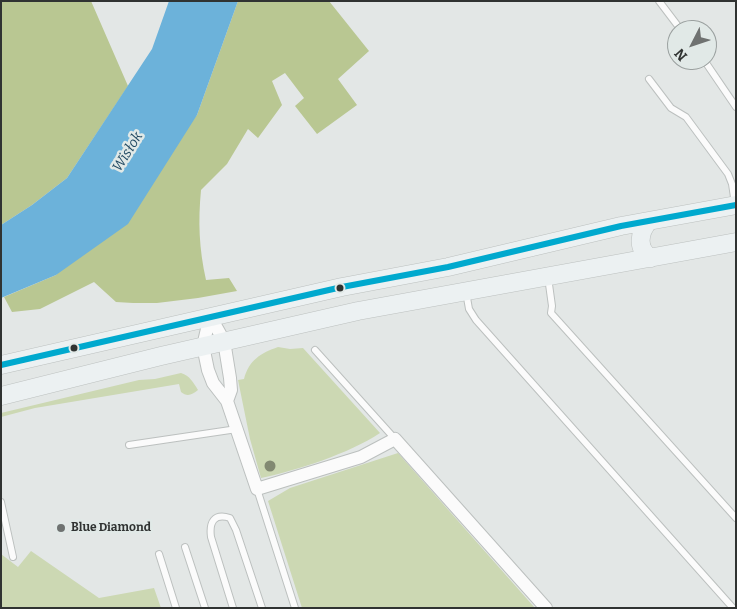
<!DOCTYPE html>
<meta charset="utf-8">
<style>
body{margin:0}
#map{position:relative;width:737px;height:609px;overflow:hidden;background:#e3e7e6;font-family:Bitter,serif}
canvas{display:block}
.frame{position:absolute;inset:0;border:2px solid #303332;pointer-events:none}
.north{position:absolute;left:667px;top:20px;width:50px;height:50px;box-sizing:border-box;background:#e1e9e7;border:1px solid #9aa09f;border-radius:50%;rotate:229deg;font-size:14px;font-weight:700;line-height:20px;text-align:center;color:#303332}
.north::after{content:'';display:block;margin:auto;width:18px;height:22px;background:#6f7271;clip-path:polygon(50% 0,100% 100%,50% 72%,0 100%)}
</style>
<div id="map">
<canvas width="737" height="609"></canvas>
<div class="frame"></div>
<div class="north">N</div>
</div>
<script>
const g = document.querySelector('canvas').getContext('2d');
g.lineJoin = 'round';
function fill(path, color) { g.fillStyle = color; g.fill(path, 'evenodd'); }
function strokePath(path, color, width, dash) { g.strokeStyle = color; g.lineWidth = width; g.lineCap = dash ? 'butt' : 'round'; g.setLineDash(dash || []); g.stroke(path); }
function label(font, color, halo, rows, align = 'center') {
  g.font = font + ' Bitter,serif'; g.lineWidth = 5; g.setLineDash([]); g.textBaseline = 'middle'; g.strokeStyle = halo; g.fillStyle = color; for (const [text, x, y, turn = 0] of rows) {
    g.save(); g.translate(x, y); g.rotate((+turn || 0) * Math.PI / 180); g.textAlign = isNaN(turn) ? turn : align; if (halo) g.strokeText(text, 0, 0); g.fillText(text, 0, 0); g.restore();
  }
}
const green = new Path2D(`
 M278 347 290 349 303 348 380 433C348 454 298 470 261 478L250 439 238 380 244 379C249 360 261 353 278 347Z
 M181 373C190 376 193 382 198 390 192 395 187 397 181 392L179 384 35 408 1 417V413L139 380 155 379Z
 M398 453 535 608H302L268 501 290 488Z
 M31 551 99 598 154 588 161 608H1V554L18 567Z`);
const forest = new Path2D(`
 M1 1H91L128 86 67 178 32 205 1 225Z
 M238 1H329L369 51 338 79 357 105 317 134 295 106 304 98 285 73 272 81 282 105 258 138 248 129 227 164 201 190C198 222 199 248 206 280L229 278 237 291 198 298 157 303H133L116 302 94 282 40 309 12 312 4 297 56 275 197 115Z`);
const water = new Path2D(`
 M169 1H238L197 115 128 224 56 275 1 298V225L32 205 67 178 152 49Z`);
const service = new Path2D(`
 M659 1 681 30
 M704 60 736 107
 M649 79 671 108 686 117 728 174 732 184 735 204
 M548 277 552 306 551 313 736 518
 M466 292 469 309 476 320 733 608
 M315 350 395 439
 M129 445 237 429
 M257 489 295 608
 M1 502 13 557
 M185 547 205 608
 M159 554 176 608
 M233 608 211 537C209 522 214 513 230 518L236 530 262 608`);
const minor = new Path2D(`
 M210 316 203 346 208 370 213 383 227 401 257 489 361 457 395 439 546 608
 M210 316 224 341 230 378 231 390 227 401`);
const secondary = new Path2D(`
 M649 221C639 232 636 249 651 258
 M1 365 342 287 448 267 621 226 736 205
 M1 396 161 356 358 311 736 242`);
const bus1 = new Path2D(`
 M1 365 342 287 448 267 621 226 736 205`);
const trees = [
 [270,466]
];
const markers = [
 [340,288,4.5,"#303332"],
 [74,348,4.5,"#303332"],
 [61,528,5,"#6f7271"]
];
const poiNames = [
 ["Blue Diamond",71,528]
];
const waterNames = [
 ["Wisłok",128,152,-58]
];
fill(green, '#ccd8b3');
fill(forest, '#b9c792');
fill(water, '#6cb2da');
strokePath(service, '#bcc0bf', 8);
strokePath(minor, '#bcc0bf', 14);
strokePath(secondary, '#bcc0bf', 19);
strokePath(service, '#fbfbfb', 6);
strokePath(minor, '#fbfbfb', 12);
strokePath(secondary, '#ecf1f2', 18);
strokePath(bus1, '#00a9ce', 6);
g.fillStyle = '#828972';
for (const [x, y] of trees) { g.beginPath(); g.arc(x, y, 5.5, 0, 2 * Math.PI); g.fill(); }
for (const [x, y, r, color] of markers) { const dot = new Path2D(); dot.arc(x, y, r, 0, 2 * Math.PI); g.fillStyle = color; g.fill(dot); strokePath(dot, '#e1e9e7', 2); }
label('bold 12px', '#303332', '#e1e9e7', poiNames, 'left');
label('italic 14px', '#224a63', '#e1e9e7', waterNames);
</script>
